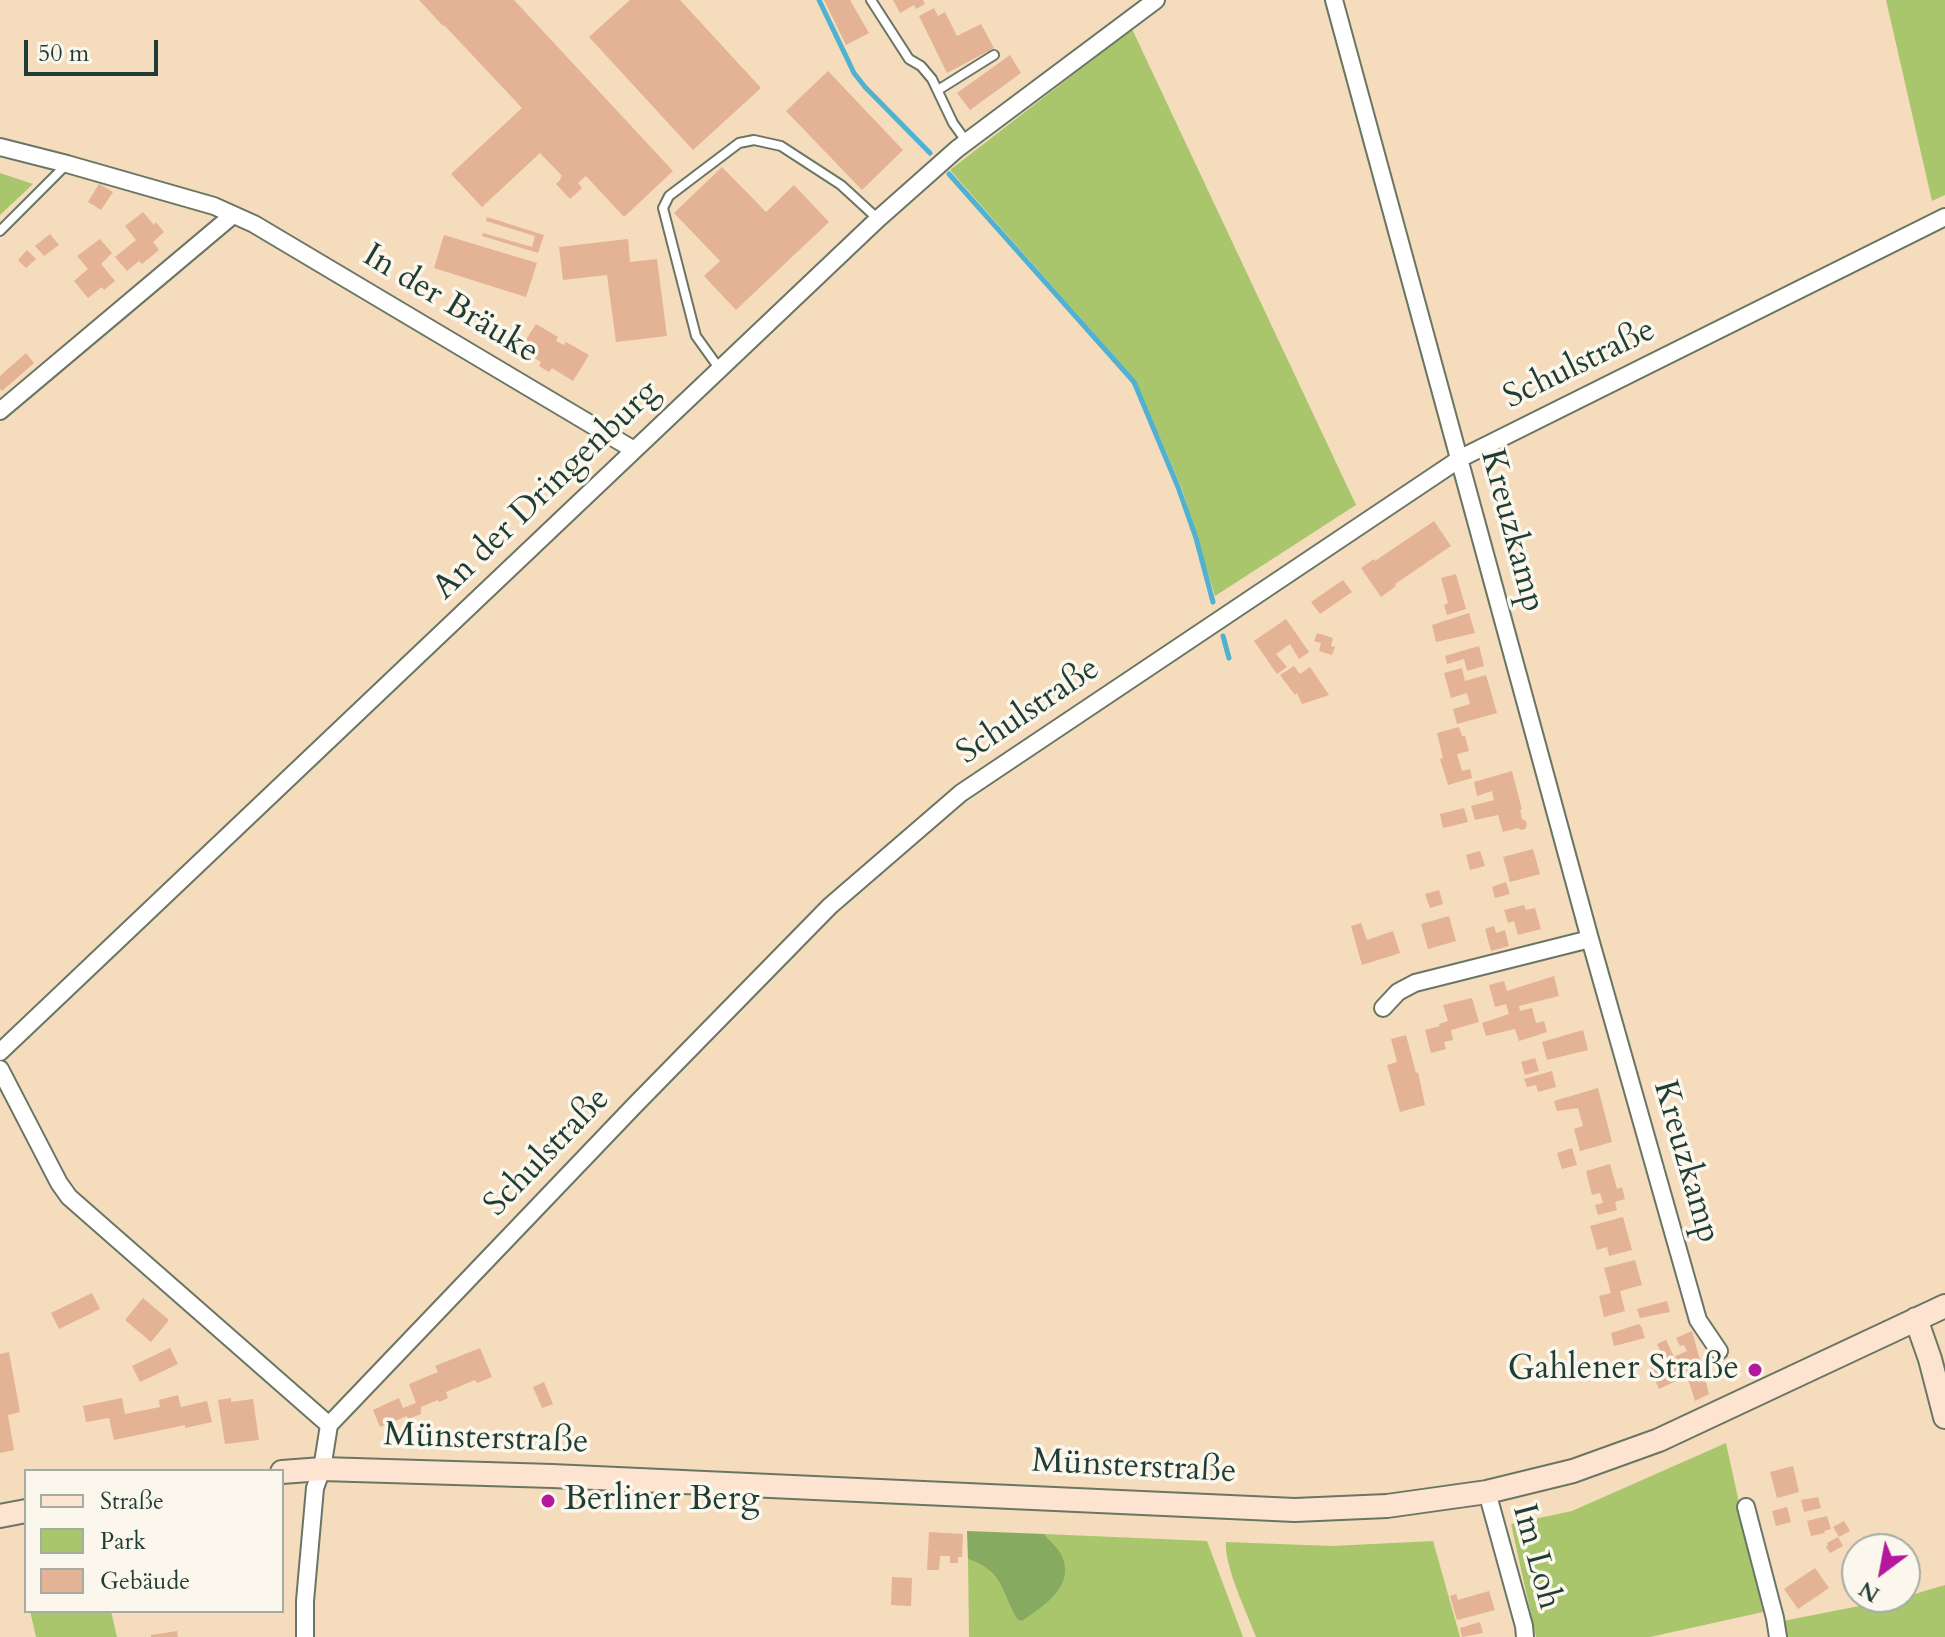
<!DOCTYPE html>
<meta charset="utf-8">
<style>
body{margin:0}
#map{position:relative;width:1945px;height:1637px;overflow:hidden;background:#f4dcbd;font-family:Cardo,serif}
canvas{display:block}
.legend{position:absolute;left:24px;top:1469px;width:260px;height:144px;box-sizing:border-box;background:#fbf7ec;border:2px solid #a3ada2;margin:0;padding:10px 14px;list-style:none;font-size:24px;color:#1f3d34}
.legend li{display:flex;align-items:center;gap:16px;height:40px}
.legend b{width:40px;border:2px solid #a3ada2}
.north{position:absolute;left:1841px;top:1533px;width:80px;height:80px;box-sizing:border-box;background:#fbf7ec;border:2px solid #a3ada2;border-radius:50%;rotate:212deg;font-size:22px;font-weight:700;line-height:32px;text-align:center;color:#1f3d34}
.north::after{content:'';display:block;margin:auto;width:28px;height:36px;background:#b5179e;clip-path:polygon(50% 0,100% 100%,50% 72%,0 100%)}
.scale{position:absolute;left:24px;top:40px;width:134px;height:36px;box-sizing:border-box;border:4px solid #1f3d34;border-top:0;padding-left:10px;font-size:24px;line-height:28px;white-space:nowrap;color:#1f3d34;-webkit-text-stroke:6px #fbf7ec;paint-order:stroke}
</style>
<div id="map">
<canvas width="1945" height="1637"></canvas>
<ul class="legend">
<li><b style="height:10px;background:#fde4d0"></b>Straße</li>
<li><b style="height:22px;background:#a9c66d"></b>Park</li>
<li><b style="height:22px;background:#e4b295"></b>Gebäude</li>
</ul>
<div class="north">N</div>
<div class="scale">50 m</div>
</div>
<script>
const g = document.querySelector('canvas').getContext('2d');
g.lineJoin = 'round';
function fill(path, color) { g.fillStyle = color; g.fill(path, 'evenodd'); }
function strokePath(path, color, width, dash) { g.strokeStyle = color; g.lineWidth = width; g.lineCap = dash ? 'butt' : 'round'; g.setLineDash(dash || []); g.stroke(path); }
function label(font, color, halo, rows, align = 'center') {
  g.font = font + ' Cardo,serif'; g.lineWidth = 7; g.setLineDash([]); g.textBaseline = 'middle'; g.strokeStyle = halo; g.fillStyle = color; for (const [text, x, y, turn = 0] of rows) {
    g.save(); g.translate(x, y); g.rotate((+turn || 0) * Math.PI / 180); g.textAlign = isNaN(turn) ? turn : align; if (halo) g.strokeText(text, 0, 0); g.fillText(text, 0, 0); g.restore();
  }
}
const green = new Path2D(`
 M1886 0H1945V195L1932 201Z
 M1132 29 1356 505 1215 596 1182 489 1135 380 950 170Z
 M0 173 33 184 0 215Z
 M1726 1443 1763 1612 1650 1637H1536L1511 1524 1572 1511Z
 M1044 1534 1207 1541 1243 1637H969L968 1559C1004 1572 1000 1590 1017 1619 1038 1604 1078 1586 1060 1554 1056 1547 1049 1540 1044 1534Z
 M1433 1541 1460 1637H1256C1247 1613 1224 1566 1226 1542L1332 1546Z
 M1945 1585V1637H1786L1783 1621 1905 1597Z
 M30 1611H111L117 1637H36Z`);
const forest = new Path2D(`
 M967 1531 1044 1534C1049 1540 1057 1547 1061 1554 1077 1586 1043 1606 1022 1621L1017 1619C1000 1590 1004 1572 968 1559Z`);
const stream = new Path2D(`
 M819 0 854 73 865 87 930 153
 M949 174 1134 382 1178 487 1196 538 1213 602
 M1223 636 1229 658`);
const building = new Path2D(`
 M419 0H514L673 171 624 217 586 176 578 183 582 188 570 199 556 184 561 179 560 178 562 176 540 153 482 207 451 174 522 108 444 25 443 26Z
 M630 0H680L761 88 693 150 589 37Z
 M824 0H850L869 33 846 45Z
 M893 0H923L925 4 916 9 914 5 900 13Z
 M934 8 938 16 945 12 957 36 981 24 994 48 947 73 919 16Z
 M1010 55 1021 73 970 110 957 93Z
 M828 71 903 150 862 190 786 111Z
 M722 167 766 212 794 185 829 222 736 310 704 276 720 261 674 213Z
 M99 184 113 192 101 210 88 202Z
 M143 212 154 225 156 222 164 232 153 242 159 250 142 264 139 261 127 271 115 257 136 240 125 226Z
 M487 217 544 235 538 253 482 236 483 233 532 247 535 236 486 221Z
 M50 234 59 245 44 256 35 246Z
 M444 235 537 263 526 297 434 268Z
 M100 239 112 253 101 264 115 281 104 290 102 287 88 298 74 281 88 269 77 256Z
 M628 239 630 262 657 259 667 336 616 342 607 275 563 280 559 247Z
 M27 250 36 259 26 268 18 260Z
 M536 324 558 337 556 341 564 345 566 342 589 355 573 381 552 368 549 372 539 366 541 362 520 349Z
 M26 353 34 363 2 391 0 389V376Z
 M1434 521 1451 546 1395 584 1396 586 1381 597 1361 568 1374 559 1375 561Z
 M1456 574 1466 609 1447 615 1444 605 1448 603 1441 578Z
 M1343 580 1352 592 1320 614 1311 602Z
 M1469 613 1475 633 1436 642 1432 625Z
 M1286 619 1309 652 1299 659 1290 644 1276 654 1287 667 1277 674 1254 641Z
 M1317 633 1333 638 1331 646 1335 647 1332 655 1319 651 1321 643 1314 641Z
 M1479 646 1484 666 1467 671 1464 659 1447 664 1445 656Z
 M1294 666 1300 674 1310 667 1329 695 1302 704 1297 693 1295 695 1280 675Z
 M1462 668 1465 681 1486 675 1497 713 1457 724 1453 709 1470 704 1467 693 1451 698 1444 673Z
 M1459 727 1462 736H1465L1469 751 1457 754 1462 771 1470 769 1472 778 1448 785 1440 759 1443 758 1437 733Z
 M1512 771 1522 810H1520L1522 819 1526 821 1527 825 1525 829 1521 830 1518 828 1503 832 1498 815 1475 820 1471 806 1494 800 1492 791 1477 796 1474 782Z
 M1464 808 1468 822 1443 828 1440 814Z
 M1533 849 1540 874 1510 882 1503 857Z
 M1480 851 1485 866 1470 870 1466 855Z
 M1506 882 1510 894 1495 898 1492 887Z
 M1439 890 1443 904 1430 908 1425 894Z
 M1524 905 1526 910 1535 908 1541 929 1518 935 1514 921 1508 923 1504 910Z
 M1449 916 1456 941 1428 949 1421 924Z
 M1361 923 1367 940 1393 931 1400 953 1362 965 1351 926Z
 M1494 926 1496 933 1505 930 1509 946 1491 951 1485 929Z
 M1554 976 1559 996 1519 1006 1520 1011 1532 1008 1536 1023 1544 1021 1547 1032 1519 1041 1515 1029 1486 1036 1482 1023 1509 1014 1506 1004 1495 1007 1489 985 1504 981 1507 991Z
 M1472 998 1479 1022 1451 1030 1453 1040 1444 1042 1446 1049 1431 1053 1425 1030 1440 1026 1439 1024 1448 1021 1443 1005Z
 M1583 1030 1588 1050 1547 1060 1542 1042Z
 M1406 1035 1416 1073 1418 1072 1425 1105 1400 1112 1387 1065 1397 1062 1391 1039Z
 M1535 1058 1539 1071 1525 1075 1521 1062Z
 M1552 1071 1556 1087 1538 1092 1536 1085 1527 1087 1524 1079Z
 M1598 1088 1612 1142 1580 1151 1574 1129 1583 1126 1578 1108 1557 1111 1554 1101Z
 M1572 1148 1577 1165 1562 1169 1557 1153Z
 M1610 1164 1617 1189 1622 1187 1625 1199 1615 1202 1617 1210 1598 1215 1595 1205 1603 1203 1600 1193 1592 1195 1586 1171Z
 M1623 1217 1632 1250 1609 1256 1607 1247 1597 1250 1590 1226Z
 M1635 1260 1642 1285 1620 1291 1625 1311 1604 1317 1599 1296 1611 1293 1604 1268Z
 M92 1293 100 1309 59 1329 51 1313Z
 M143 1298 169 1320 151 1342 125 1320Z
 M1667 1301 1670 1312 1640 1318 1637 1309Z
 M1639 1324 1642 1328 1645 1338 1614 1346 1611 1333Z
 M1692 1331 1709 1394 1695 1401 1687 1376 1659 1389 1650 1368 1665 1361 1657 1344 1666 1340 1674 1357 1687 1351 1684 1345 1680 1346 1676 1338Z
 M170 1348 178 1364 140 1382 132 1366Z
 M480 1348 492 1377 477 1383 475 1380 446 1392 448 1398 439 1402 438 1400 421 1407V1414L408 1419 407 1416 380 1427 373 1410 399 1398 403 1408 416 1403 409 1384 438 1372 435 1366Z
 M9 1352 20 1412 8 1415 14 1450 0 1453V1354Z
 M544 1382 553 1404 542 1408 533 1387Z
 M178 1395 181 1407 207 1401 212 1422 185 1428V1425L114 1440 109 1418 86 1422 83 1406 122 1398 125 1414 160 1407 159 1400Z
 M231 1398V1402L253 1399 259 1440 225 1444 218 1400Z
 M1793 1466 1799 1492 1777 1498 1770 1472Z
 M1818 1497 1821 1508 1804 1512 1801 1500Z
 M1787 1507 1791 1522 1776 1526 1772 1511Z
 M1827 1516 1831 1529 1824 1531 1825 1533 1811 1536 1807 1521Z
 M1844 1521 1850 1531 1839 1537 1833 1527Z
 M929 1532 963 1534 962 1557H958V1563H950V1556H940L939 1570H927Z
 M1838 1537 1843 1546 1830 1553 1826 1547 1828 1545 1827 1543Z
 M1815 1568 1829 1588 1798 1609 1784 1589Z
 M1855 1576 1857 1579V1596L1853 1598 1843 1583Z
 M892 1577 912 1578 911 1606 891 1605Z
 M1489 1591 1495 1610 1457 1620 1450 1596 1456 1594 1458 1600Z
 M1480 1622 1483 1633 1462 1637 1460 1628Z
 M177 1631 178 1637H151V1635Z`);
const lane = new Path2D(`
 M871 0 909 59 921 66 932 79 953 123 966 141
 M938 90 994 55
 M0 231 66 165
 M719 368 696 336 663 208 669 196 739 143 754 140 781 146 841 185 878 219`);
const street = new Path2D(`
 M1334 0 1590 939 1698 1320 1719 1351
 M0 147 67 164 214 206 254 224 634 450
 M0 411 233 215
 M1383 1008 1398 992 1415 983 1590 939
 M0 1052 878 219 957 149 1156 0
 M0 1069 59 1183 69 1197 329 1425
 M1487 1492 1524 1626 1525 1637
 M1746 1507 1775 1618 1778 1637
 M305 1637V1601L315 1488 322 1469 329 1425 635 1105 830 906 961 793 1461 458 1945 217`);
const secondary = new Path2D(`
 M1916 1319 1930 1359 1945 1417
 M282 1472 322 1469 552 1476 1295 1510 1387 1506 1487 1492 1573 1471 1659 1440 1945 1306
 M0 1516 26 1511`);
const markers = [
 [1755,1370,8,"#b5179e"],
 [548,1501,8,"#b5179e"]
];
const streetNames = [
 ["In der Bräuke",450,305,31],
 ["Schulstraße",1580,365,-26],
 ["An der Dringenburg",547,491,-44],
 ["Kreuzkamp",1511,531,75],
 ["Schulstraße",1029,712,-34],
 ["Schulstraße",548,1153,-46],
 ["Kreuzkamp",1685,1162,74],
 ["Münsterstraße",486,1440,2],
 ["Münsterstraße",1134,1468,3],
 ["Im Loh",1535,1557,75]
];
const poiNames = [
 ["Gahlener Straße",1739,1370],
 ["Berliner Berg",564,1501,"left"]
];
fill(green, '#a9c66d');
fill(forest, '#86ab60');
strokePath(stream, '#51b1d0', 5);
fill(building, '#e4b295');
strokePath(lane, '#6a7564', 12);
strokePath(street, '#6a7564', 20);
strokePath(secondary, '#6a7564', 26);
strokePath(lane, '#fff', 8);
strokePath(street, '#fff', 16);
strokePath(secondary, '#fde4d0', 22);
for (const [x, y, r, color] of markers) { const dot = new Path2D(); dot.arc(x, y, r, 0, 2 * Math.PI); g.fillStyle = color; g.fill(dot); strokePath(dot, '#fbf7ec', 3); }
label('34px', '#1f3d34', '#fbf7ec', streetNames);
label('34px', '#1f3d34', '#fbf7ec', poiNames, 'right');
</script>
